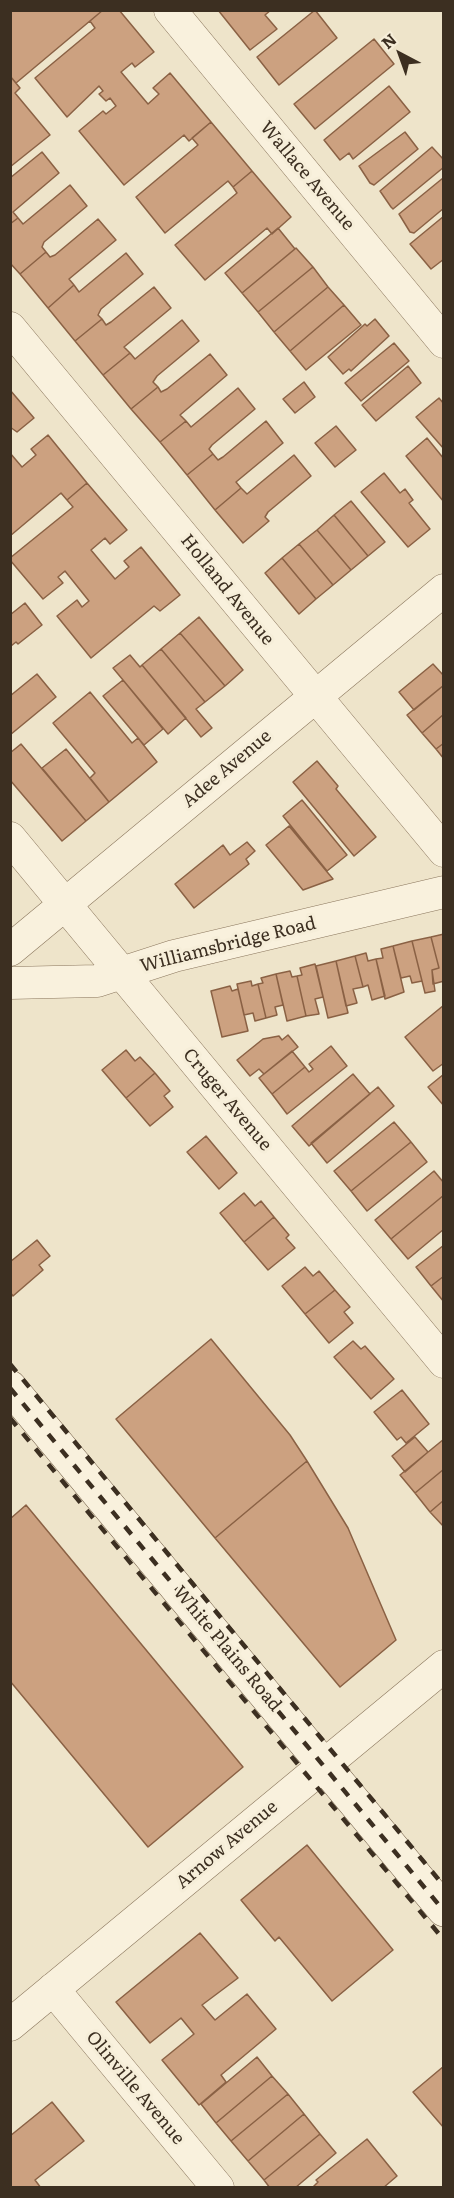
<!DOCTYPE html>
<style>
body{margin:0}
#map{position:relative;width:454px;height:2198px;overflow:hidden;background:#eee4ca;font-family:Literata,serif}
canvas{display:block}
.frame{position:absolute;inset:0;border:12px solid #3c2f21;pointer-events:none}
.north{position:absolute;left:370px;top:24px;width:60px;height:60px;-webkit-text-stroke:4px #f6eed9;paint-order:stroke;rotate:319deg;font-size:16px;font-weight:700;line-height:24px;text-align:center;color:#3c2f21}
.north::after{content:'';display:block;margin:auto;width:21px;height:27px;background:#3c2f21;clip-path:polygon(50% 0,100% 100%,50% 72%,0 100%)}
</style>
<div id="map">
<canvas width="454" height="2198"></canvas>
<div class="frame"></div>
<div class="north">N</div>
</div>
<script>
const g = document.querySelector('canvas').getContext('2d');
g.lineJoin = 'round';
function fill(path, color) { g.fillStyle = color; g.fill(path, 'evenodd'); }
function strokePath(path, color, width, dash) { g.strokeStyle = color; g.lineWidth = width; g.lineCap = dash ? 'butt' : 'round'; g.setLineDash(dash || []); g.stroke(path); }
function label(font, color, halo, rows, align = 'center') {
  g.font = font + ' Literata,serif'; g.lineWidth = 6; g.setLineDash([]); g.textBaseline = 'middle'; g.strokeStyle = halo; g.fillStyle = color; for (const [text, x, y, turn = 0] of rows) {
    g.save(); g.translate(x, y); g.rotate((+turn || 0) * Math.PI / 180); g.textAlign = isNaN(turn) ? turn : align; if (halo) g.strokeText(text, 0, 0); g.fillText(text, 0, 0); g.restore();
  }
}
const building = new Path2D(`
 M10 10H103L16 83 10 76Z
 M103 10H119L154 52 135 67 132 63 121 72 148 104 159 94 153 88 170 73 211 122 189 141 184 135 124 185 79 131 103 111 106 114 116 106 110 98 106 101 99 94 103 91 99 86 67 117 35 78 95 28 90 21Z
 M218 10H271L265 15 277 29 250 50Z
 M315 10 337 38 279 85 257 57Z
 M374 39 394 64 315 129 294 104Z
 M10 76 20 88 15 93 50 135 10 167Z
 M389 86 410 112 353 159 349 153 340 160 324 140Z
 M211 122 252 171 233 187 228 181 165 233 136 197 198 145 192 138Z
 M405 132 418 149 374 185 370 183 359 166Z
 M432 147 444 160V167L393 209 391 207 380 191Z
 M42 152 59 173 13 212 18 218 10 224V178Z
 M252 171 291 217 272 234 267 228 205 280 175 245 237 193 233 187Z
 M443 178 444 208 414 233 410 232 399 214Z
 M70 185 87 206 44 242 42 247 46 252 20 274 10 263V224L18 218 23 224Z
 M444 216V259L431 269 410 244Z
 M98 219 116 240 69 279 74 285 48 308 20 274 46 252 50 257 55 255Z
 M278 228 295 249 242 293 225 273Z
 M296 248 313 267 258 312 242 293Z
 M126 253 143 274 101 309 98 315 102 319 75 341 48 308 74 285 79 292Z
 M313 267 328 287 274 332 258 312Z
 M154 287 171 308 124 347 130 353 103 375 75 341 102 319 106 325 111 322Z
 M328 287 344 305 290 351 274 332Z
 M344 305 361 325 306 370 290 351Z
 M375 319 389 336 351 371 349 369 343 374 328 357 365 324 367 326Z
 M182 320 199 341 157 376 153 382 158 387 131 409 103 375 130 353 135 359Z
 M394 343 409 361 361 401 345 383Z
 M210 354 227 375 180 415 186 421 160 442 131 409 158 387 161 392 167 389Z
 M408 366 421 383 376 421 362 405Z
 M304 382 315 397 295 413 283 399Z
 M238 388 255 409 212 445 209 449 213 454 187 475 160 442 186 421 191 427Z
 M10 390 34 418 17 432 10 427Z
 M439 398 444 404V449L416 417Z
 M266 421 283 443 236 482 241 488 215 510 187 475 213 454 218 460 223 457Z
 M336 426 356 450 335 467 315 443Z
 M48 435 87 483 67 500 61 493 10 536V453L22 467 36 455 31 449Z
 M427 438 444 459V502L406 456Z
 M294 455 311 476 268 512 265 517 269 521 243 543 215 510 241 488 247 494Z
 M384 473 400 493 405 489 413 500 409 503 430 529 408 547 361 492Z
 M87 483 127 530 110 544 105 538 91 550 115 579 129 567 124 561 141 547 180 595 160 611 154 606 91 658 57 616 77 600 82 607 89 601 65 571 58 577 63 583 43 599 10 560V558L73 507 67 500Z
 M351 501 385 542 368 556 334 515Z
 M334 515 368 556 351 570 317 530Z
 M317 530 351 570 333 585 299 544Z
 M299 544 333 585 316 599 282 558Z
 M282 558 316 599 299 614 265 573Z
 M25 603 42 625 18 644 16 642 11 646 10 615Z
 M199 617 243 670 225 686 180 633Z
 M180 633 225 686 205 702 161 649Z
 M161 649 205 702 196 709 212 728 201 737 142 665Z
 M130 655 140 667 142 665 186 718 168 734 113 668Z
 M433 664 444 676V685L414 710 399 692Z
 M37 674 56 697 10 735V696Z
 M123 680 163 729 144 745 103 696Z
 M444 685V714L422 733 407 715Z
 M90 692 132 743 138 738 157 762 109 802 90 778 95 773 53 723Z
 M444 714V743L436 749 422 733Z
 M444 743V759L436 749Z
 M21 744 86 821 62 841 10 780V753Z
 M66 749 109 802 86 821 42 768Z
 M317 761 338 786 336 789 376 837 354 856 293 782Z
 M302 800 347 855 327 871 283 816Z
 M289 826 328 873 333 879 303 890 266 845Z
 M247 842 255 851 246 859 249 864 194 908 175 884 223 845 230 855Z
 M444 934V981L433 984 432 970 439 968 431 937Z
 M431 937 439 968 432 970 435 991 425 993 412 941Z
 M412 941 422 981 412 983 410 976 401 978 393 946Z
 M393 946 404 992 385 999 376 959 383 958 381 949Z
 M366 953 368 961 376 959 385 996 372 1000 368 985 363 987 355 956Z
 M355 956 363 987 353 989 357 1003 346 1006 336 961Z
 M336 961 348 1013 328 1018 316 966Z
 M315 964 323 997 315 999 319 1014 306 1016 297 976 302 975 300 968Z
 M290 971 292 977 297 976 306 1016 287 1021 276 974Z
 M276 974 283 1005 275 1007 277 1015 266 1018 258 984 263 983 261 978Z
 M251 981 252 986 258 984 266 1018 255 1021 253 1013 244 1015 237 984Z
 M230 986 232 991 238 989 248 1031 222 1037 211 991Z
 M444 1005V1063L433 1071 405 1037Z
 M288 1035 298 1047 264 1074 259 1069 250 1076 237 1060 263 1039 279 1036 282 1040Z
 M331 1046 347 1066 287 1114 272 1094 305 1067 309 1072 313 1069 309 1064Z
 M126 1050 135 1061 140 1057 155 1073 126 1098 102 1070Z
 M292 1051 305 1067 272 1094 259 1078Z
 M155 1073 170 1091 164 1096 173 1107 150 1126 126 1098Z
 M353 1074 370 1094 309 1146 292 1126Z
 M444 1074V1106L428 1087Z
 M378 1087 394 1106 327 1163 311 1143Z
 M394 1122 411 1142 351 1191 334 1171Z
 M206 1136 237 1173 219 1189 187 1152Z
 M411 1142 427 1162 367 1211 351 1191Z
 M434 1171 444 1183V1195L391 1239 375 1220Z
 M244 1193 255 1206 261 1201 274 1217 244 1242 220 1213Z
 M444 1195V1229L408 1259 391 1239Z
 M274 1217 289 1235 286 1238 295 1248 268 1270 244 1242Z
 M37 1240 50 1256 39 1265 43 1270 13 1296 10 1292V1262Z
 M444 1245V1276L431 1286 416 1267Z
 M305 1267 313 1276 319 1271 335 1290 305 1314 282 1286Z
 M444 1276V1302L431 1286Z
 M335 1290 350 1307 344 1312 353 1323 329 1343 305 1314Z
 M211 1339 290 1435 307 1461 215 1538 116 1419Z
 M353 1341 361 1349 365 1346 394 1379 371 1399 334 1357Z
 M402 1390 429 1424 406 1443 401 1437 397 1440 374 1412Z
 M415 1437 428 1452 405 1472 392 1456Z
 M444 1439V1469L415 1493 400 1475Z
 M307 1461 348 1528 396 1640 340 1687 215 1538Z
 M444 1469V1500L430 1512 415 1493Z
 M444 1500V1527L430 1512Z
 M26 1505 243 1767 148 1847 10 1681V1519Z
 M307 1845 393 1950 332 2001 279 1937 275 1941 241 1900Z
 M200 1933 238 1978 202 2005 215 2020 247 1994 276 2029 221 2075 226 2082 199 2105 162 2060 194 2034 181 2018 150 2043 116 2002Z
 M257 2057 272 2076 216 2123 201 2104Z
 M444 2066V2128L413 2092Z
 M272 2076 288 2094 231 2141 216 2123Z
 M288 2094 304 2114 248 2161 231 2141Z
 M52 2102 84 2141 35 2180 41 2188H10V2136Z
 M304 2114 320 2134 264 2180 248 2161Z
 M320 2134 336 2153 295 2188H270L264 2180Z
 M367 2139 397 2176 383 2188H312L318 2182 316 2180Z`);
const minor = new Path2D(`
 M170 10 444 342
 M10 328 444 851
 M10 838 444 1362
 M10 950 444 590
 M10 983 97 981 174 956 444 892
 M53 1989 218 2188
 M10 2025 444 1666`);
const secondary = new Path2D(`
 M10 1387 444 1910`);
const rail = new Path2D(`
 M10 1364 444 1886
 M10 1388 444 1911
 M10 1418 444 1940`);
const streetNames = [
 ["Wallace Avenue",307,176,50],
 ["Holland Avenue",227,590,51],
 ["Adee Avenue",227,769,-40],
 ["Williamsbridge Road",228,945,-14],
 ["Cruger Avenue",227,1100,50],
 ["White Plains Road",227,1649,50],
 ["Arnow Avenue",227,1845,-40],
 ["Olinville Avenue",135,2088,50]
];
fill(building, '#cca180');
strokePath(building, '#8a6144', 1.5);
strokePath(minor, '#8b775e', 33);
strokePath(secondary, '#6d5841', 34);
strokePath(minor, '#f9f1dd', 32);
strokePath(secondary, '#f9f1dd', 33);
strokePath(rail, '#3c2f21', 4.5, [10, 10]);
label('18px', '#3c2f21', '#f6eed9', streetNames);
</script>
